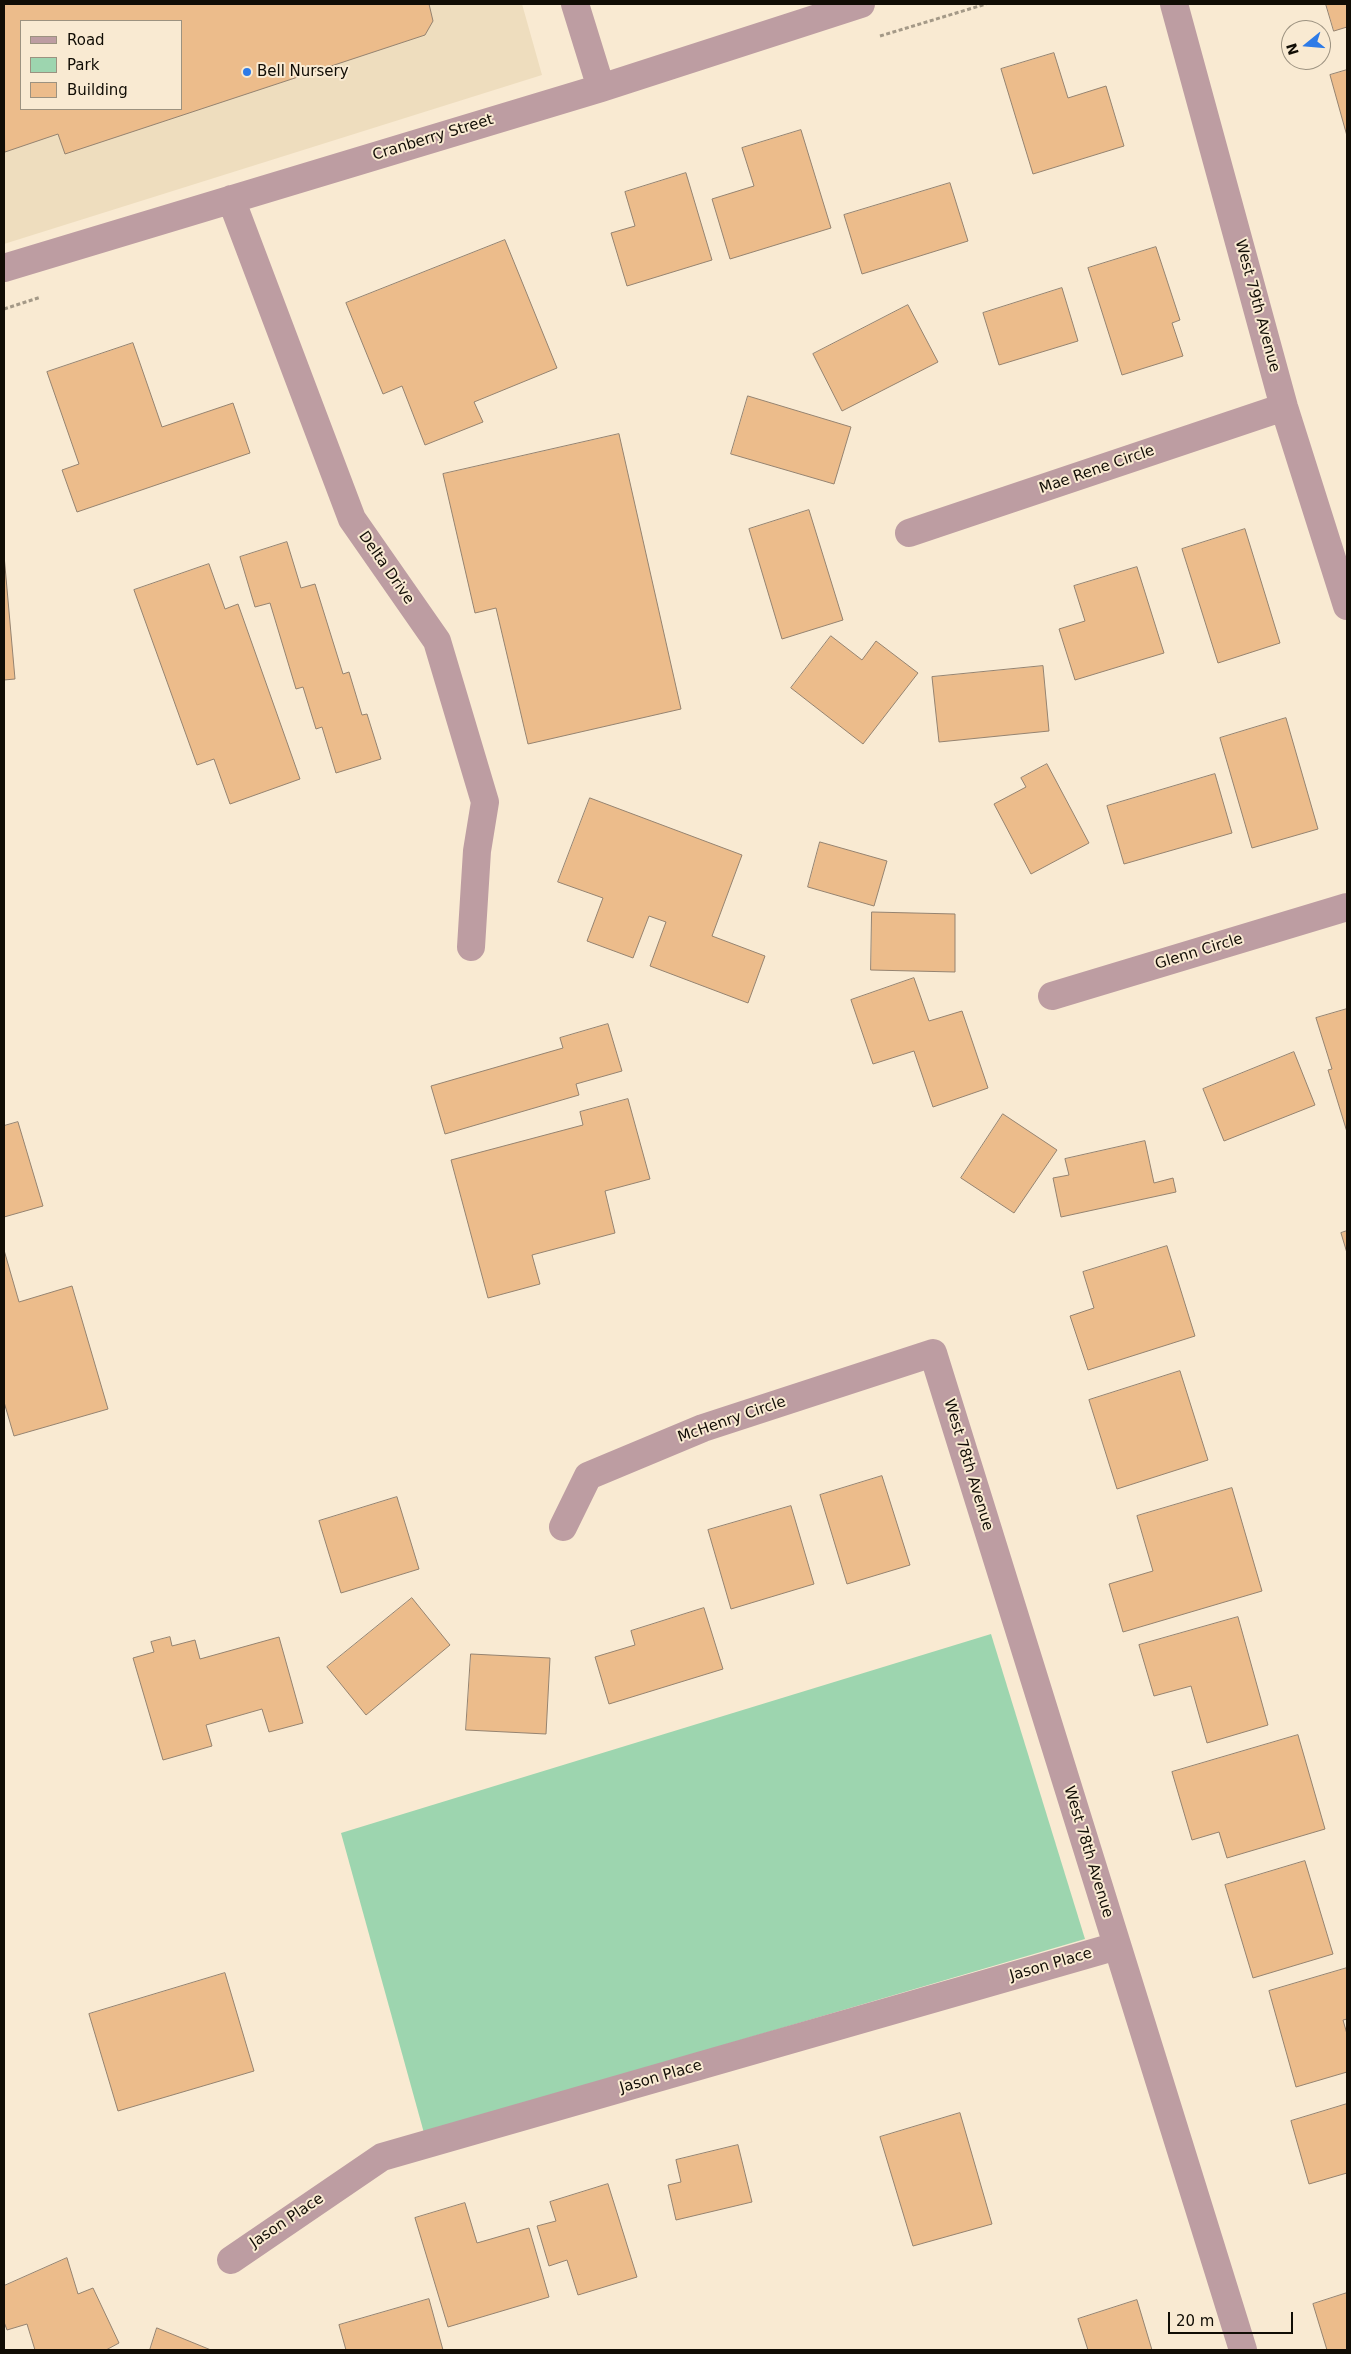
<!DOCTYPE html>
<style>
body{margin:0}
#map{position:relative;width:1351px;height:2354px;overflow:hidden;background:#f9ead2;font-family:"DejaVu Sans",sans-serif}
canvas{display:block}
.frame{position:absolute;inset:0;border:5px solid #110d05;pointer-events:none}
.legend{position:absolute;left:20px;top:20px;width:162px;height:90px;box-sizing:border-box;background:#f9ead2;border:1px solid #9c9280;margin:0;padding:6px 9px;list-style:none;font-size:15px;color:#110d05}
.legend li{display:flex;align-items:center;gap:10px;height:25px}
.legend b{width:25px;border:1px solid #9c9280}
.north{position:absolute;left:1281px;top:20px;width:50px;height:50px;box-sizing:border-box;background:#f9ead2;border:1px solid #9c9280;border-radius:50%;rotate:253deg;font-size:14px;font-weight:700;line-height:20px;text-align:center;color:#110d05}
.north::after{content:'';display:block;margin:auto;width:18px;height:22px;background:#2e7be7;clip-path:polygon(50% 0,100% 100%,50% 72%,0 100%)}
.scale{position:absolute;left:1168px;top:2312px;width:125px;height:22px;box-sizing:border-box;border:2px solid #110d05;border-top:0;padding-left:6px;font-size:15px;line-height:18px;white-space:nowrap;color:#110d05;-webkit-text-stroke:4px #f9ead2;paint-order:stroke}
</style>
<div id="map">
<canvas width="1351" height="2354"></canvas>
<div class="frame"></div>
<ul class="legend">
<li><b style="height:6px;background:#bd9da2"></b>Road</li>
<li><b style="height:14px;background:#9dd5af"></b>Park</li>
<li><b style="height:14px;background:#ecbc8b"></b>Building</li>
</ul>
<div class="north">N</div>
<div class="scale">20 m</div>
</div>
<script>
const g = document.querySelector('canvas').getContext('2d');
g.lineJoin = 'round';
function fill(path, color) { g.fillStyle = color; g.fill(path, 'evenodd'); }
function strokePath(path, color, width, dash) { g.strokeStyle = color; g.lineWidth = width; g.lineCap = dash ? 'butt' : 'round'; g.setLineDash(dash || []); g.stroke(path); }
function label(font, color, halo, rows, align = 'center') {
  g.font = font + ' "DejaVu Sans",sans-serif'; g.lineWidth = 4; g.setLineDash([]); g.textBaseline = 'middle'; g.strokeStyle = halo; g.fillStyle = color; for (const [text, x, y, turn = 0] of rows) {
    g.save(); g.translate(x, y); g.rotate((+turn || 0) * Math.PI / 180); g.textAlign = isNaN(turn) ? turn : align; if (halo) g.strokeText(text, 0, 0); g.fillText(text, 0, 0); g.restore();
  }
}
const built = new Path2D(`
 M4 4H522L542 75 4 244ZM21 21H181V109H21Z`);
const green = new Path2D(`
 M991 1634 1085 1939 424 2133 341 1833Z`);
const building = new Path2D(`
 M4 4H429L433 21 425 35 65 154 58 134 5 152ZM21 21H181V109H21Z
 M1326 4H1347V27L1334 31Z
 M1054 53 1068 98 1106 86 1124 146 1033 174 1001 69Z
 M1347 70V136L1330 75Z
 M801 130 831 228 730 259 712 199 754 186 742 148Z
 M686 173 712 260 627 286 611 233 635 226 625 192Z
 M950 183 968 241 862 274 844 215Z
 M505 240 557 368 474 402 483 422 425 445 402 386 383 394 346 303Z
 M1156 247 1180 320 1172 323 1183 356 1122 375 1088 268Z
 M1062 288 1078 341 999 365 983 313Z
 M908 305 938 362 842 411 813 354Z
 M133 343 162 427 233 403 250 453 77 512 62 470 79 464 47 372Z
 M748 396 851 427 834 484 731 454Z
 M619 434 681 709 528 744 496 608 475 613 443 474Z
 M809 510 843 620 782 639 749 529Z
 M1245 529 1280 643 1218 663 1182 549Z
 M287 542 301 588 315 584 343 674 349 672 362 715 367 714 381 759 336 773 322 727 316 729 303 687 296 689 270 603 255 607 240 557Z
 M4 555 15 679 4 680Z
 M209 564 225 609 238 604 300 779 230 804 214 759 197 765 134 590Z
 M1137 567 1164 653 1075 680 1059 629 1085 621 1074 586Z
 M831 636 862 660 876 641 918 673 863 744 791 688Z
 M1043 666 1049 731 939 742 932 677Z
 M1286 718 1318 829 1252 848 1220 738Z
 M1047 764 1089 843 1031 874 994 804 1026 787 1021 778Z
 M1215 774 1232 833 1124 864 1107 806Z
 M590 798 742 855 712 936 765 956 748 1003 650 966 666 922 649 916 633 958 587 941 603 898 558 882Z
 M820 842 887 861 874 906 808 887Z
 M872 912 955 914V972L871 970Z
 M914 978 929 1021 962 1011 988 1088 933 1107 914 1051 873 1064 851 1000Z
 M1347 1009V1132L1328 1070 1332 1069 1316 1018Z
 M608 1024 622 1071 576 1084 579 1095 445 1134 431 1086 563 1048 560 1038Z
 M1294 1052 1315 1105 1224 1141 1203 1089Z
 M628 1099 650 1179 605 1191 615 1233 532 1255 540 1284 488 1298 451 1160 583 1125 580 1112Z
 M1003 1114 1057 1150 1014 1213 961 1178Z
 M18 1122 43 1206 4 1217V1126Z
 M1145 1141 1154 1183 1173 1178 1176 1192 1061 1217 1053 1178 1069 1175 1065 1159Z
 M1347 1231V1253L1341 1233Z
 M1167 1246 1195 1336 1088 1370 1070 1316 1094 1308 1083 1272Z
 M4 1250 19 1302 72 1286 108 1409 14 1436 4 1402Z
 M1180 1371 1208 1460 1117 1489 1089 1400Z
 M882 1476 910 1565 847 1584 820 1495Z
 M1232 1488 1262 1591 1123 1632 1109 1584 1153 1571 1137 1516Z
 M397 1497 419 1569 341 1593 319 1521Z
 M791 1506 814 1584 731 1609 708 1530Z
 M412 1598 450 1645 366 1715 327 1667Z
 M704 1608 723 1669 609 1704 595 1657 635 1645 631 1631Z
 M1238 1617 1268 1725 1207 1743 1191 1686 1154 1696 1139 1645Z
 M170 1637 172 1646 195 1640 200 1659 279 1637 303 1723 269 1732 262 1709 206 1725 212 1746 163 1760 133 1658 154 1652 151 1642Z
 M471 1654 550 1658 546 1734 466 1730Z
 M1298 1735 1325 1829 1227 1858 1219 1832 1192 1840 1172 1772Z
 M1305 1861 1333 1954 1253 1978 1225 1885Z
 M1347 1968V2019L1343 2020 1347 2034V2072L1296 2087 1269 1991Z
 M225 1973 254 2071 118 2111 89 2014Z
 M1347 2104V2173L1309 2184 1291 2121Z
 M960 2113 992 2224 913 2246 880 2137Z
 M738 2145 752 2202 676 2220 668 2185 681 2182 676 2160Z
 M608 2184 637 2277 578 2295 567 2260 549 2266 537 2226 556 2221 550 2202Z
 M465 2203 477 2243 529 2228 549 2297 448 2327 415 2218Z
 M67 2258 78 2294 93 2288 119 2343 106 2350H35L27 2324 7 2330 4 2322V2286Z
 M1347 2293V2350H1327L1313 2304Z
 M429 2299 443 2350H346L339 2325Z
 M1137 2300 1152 2350H1088L1078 2319Z
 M157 2328 211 2350H150Z`);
const path = new Path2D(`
 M880 36 986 4
 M4 309 41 297`);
const minor = new Path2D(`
 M575 4 601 88
 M1174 4 1284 407 1347 606
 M231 199 352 519 437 641 485 802 477 851 471 947
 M4 268 601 88 861 4
 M909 533 1284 407
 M1052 996 1347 907
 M563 1527 588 1476 703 1428 933 1353 1243 2350
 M231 2260 382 2157 1117 1946`);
const markers = [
 [247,72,5,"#2e7be7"]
];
const poiNames = [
 ["Bell Nursery",257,72]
];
const streetNames = [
 ["Cranberry Street",433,138,-17],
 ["West 79th Avenue",1257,306,75],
 ["Mae Rene Circle",1097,470,-19],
 ["Delta Drive",386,568,55],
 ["Glenn Circle",1199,952,-17],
 ["McHenry Circle",732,1420,-19],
 ["West 78th Avenue",968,1465,73],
 ["West 78th Avenue",1088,1852,73],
 ["Jason Place",1051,1965,-16],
 ["Jason Place",661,2077,-16],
 ["Jason Place",287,2221,-34]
];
fill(built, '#eeddbe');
fill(green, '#9dd5af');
fill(building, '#ecbc8b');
strokePath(building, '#958370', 1);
strokePath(path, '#a49987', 3, [4, 2.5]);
strokePath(minor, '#bd9da2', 28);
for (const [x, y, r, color] of markers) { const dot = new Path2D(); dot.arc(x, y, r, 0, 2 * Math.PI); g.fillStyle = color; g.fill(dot); strokePath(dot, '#f9ead2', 2); }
label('15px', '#110d05', '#f9ead2', poiNames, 'left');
label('15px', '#110d05', '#f9ead2', streetNames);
</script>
